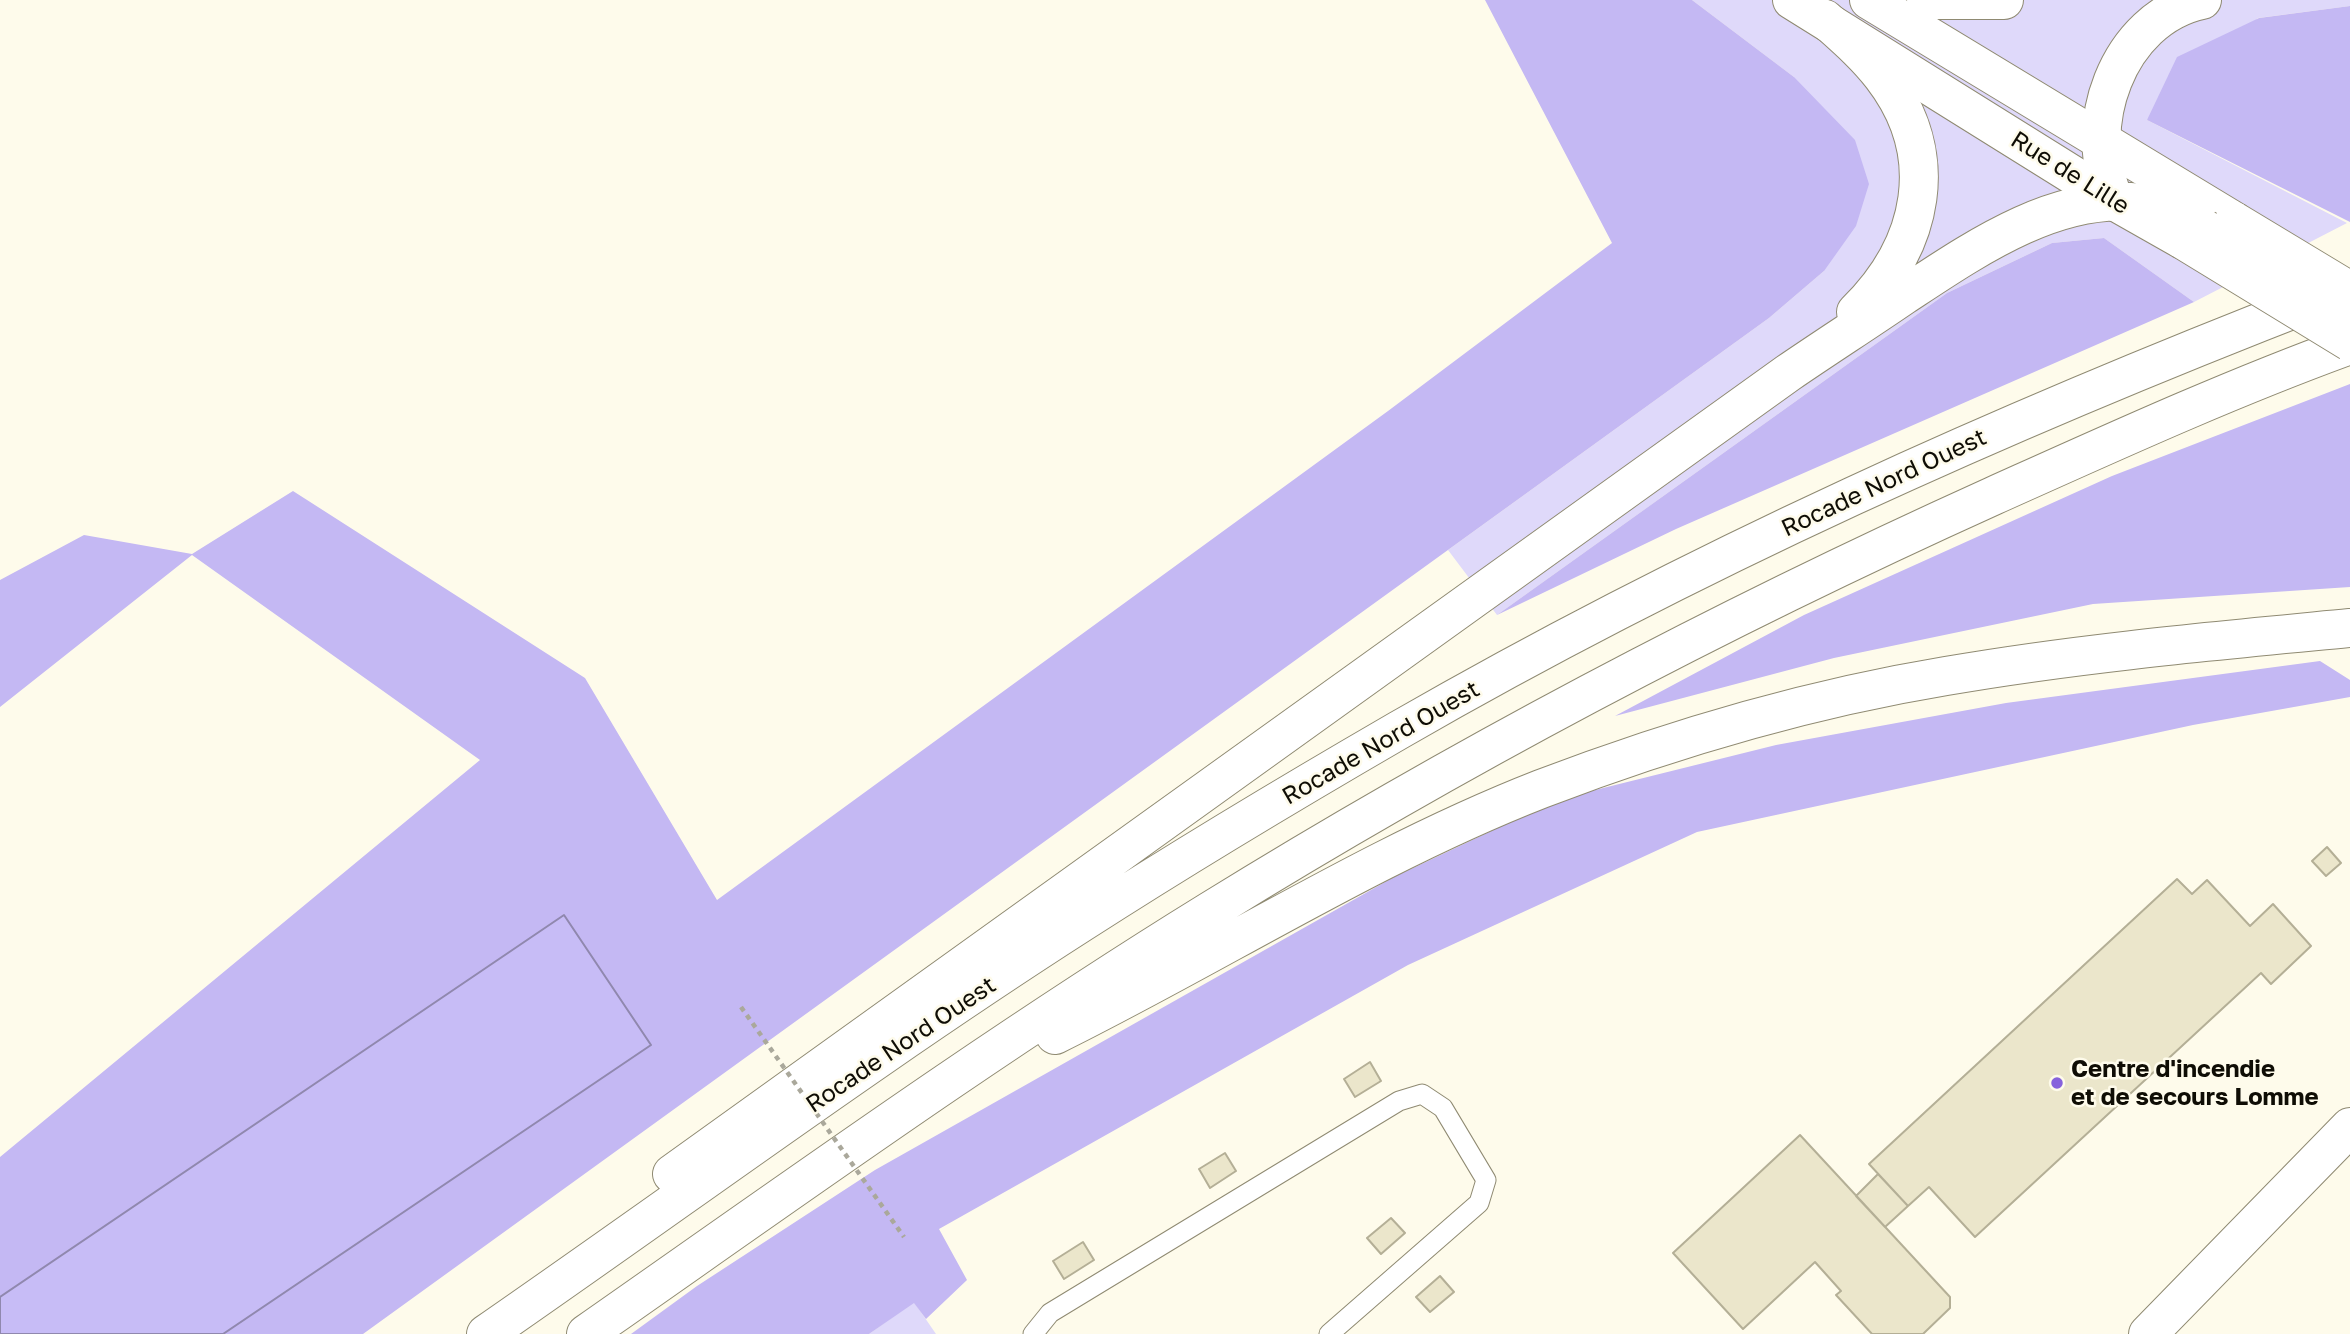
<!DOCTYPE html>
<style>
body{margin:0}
canvas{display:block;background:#fefbeb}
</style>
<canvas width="2350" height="1334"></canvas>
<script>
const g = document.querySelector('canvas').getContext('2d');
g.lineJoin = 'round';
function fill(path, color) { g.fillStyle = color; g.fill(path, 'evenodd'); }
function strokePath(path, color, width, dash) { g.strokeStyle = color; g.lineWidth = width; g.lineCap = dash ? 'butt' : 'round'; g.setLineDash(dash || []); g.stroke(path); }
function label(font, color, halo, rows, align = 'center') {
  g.font = font + ' "Golos Text",sans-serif'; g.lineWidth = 5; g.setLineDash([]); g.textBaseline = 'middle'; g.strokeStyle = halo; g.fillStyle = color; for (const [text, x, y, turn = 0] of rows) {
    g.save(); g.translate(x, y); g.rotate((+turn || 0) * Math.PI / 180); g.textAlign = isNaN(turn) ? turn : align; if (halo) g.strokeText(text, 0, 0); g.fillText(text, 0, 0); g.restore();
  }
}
const green = new Path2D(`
 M1692 0H2350V6L2258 18 2147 120 2347 223 2194 302 2104 238 2052 243 1947 293 1497 615 1448 550 1769 318 1824 271 1794 77Z
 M914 1302 936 1334H869Z`);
const forest = new Path2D(`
 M1485 0H1692L1794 77 1855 140 1869 184 1856 226 1824 271 1769 318 363 1334H223L651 1045 564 915 0 1297V1157L480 760 192 555 0 707V580L84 535 192 554 293 491 585 678 717 900 1388 411 1612 243Z
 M2350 6V222L2147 120 2177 57 2259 18Z
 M2104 238 2194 302 1676 529 1497 615 1947 293 2052 243Z
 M2350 384V587L2093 604 1834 658 1615 716 1804 615 2112 476Z
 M2320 661 2350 680V697L2193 725 1697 832 1408 965 939 1229 967 1280 926 1319 914 1303 869 1334H631L697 1286 875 1170 1394 877 1559 799 1776 745 2006 703Z`);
const water = new Path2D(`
 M564 915 651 1045 223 1334H0V1297Z`);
const building = new Path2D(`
 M2327 847 2341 863 2326 876 2312 861Z
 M2177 879 2192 894 2207 880 2250 926 2273 904 2311 946 2271 984 2261 973 1975 1237 1929 1187 1908 1206 1869 1164Z
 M1370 1062 1381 1081 1355 1097 1344 1079Z
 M1800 1135 1950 1297V1308L1923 1334H1872L1836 1295 1841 1291 1815 1262 1743 1329 1673 1253Z
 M1225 1153 1236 1171 1210 1188 1199 1169Z
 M1878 1174 1908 1206 1885 1227 1856 1196Z
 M1391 1218 1405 1233 1381 1254 1367 1238Z
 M1083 1242 1094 1260 1064 1279 1053 1261Z
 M1440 1276 1454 1292 1430 1312 1416 1297Z`);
const service = new Path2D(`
 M1033 1334 1050 1313 1399 1101 1422 1094 1443 1108 1486 1180 1479 1203 1329 1334`);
const minor = new Path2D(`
 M2148 1334 2350 1127`);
const tertiary = new Path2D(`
 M1792 0 2116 202 2183 240
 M1869 0 2234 221`);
const trunk = new Path2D(`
 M1926 0H2004
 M1825 19C1845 37 1865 54 1882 76 1943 155 1924 245 1856 312
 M2116 202C2078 130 2117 18 2202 0
 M1055 1035C1217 955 1372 855 1541 789 1672 739 1807 699 1946 676 2079 653 2215 641 2350 628
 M672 1174 1788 373C1826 347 1865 322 1903 296 1970 252 2056 191 2141 203 2165 207 2185 217 2205 229
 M486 1334C684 1197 878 1053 1081 923 1185 856 1292 792 1399 730 1694 560 2005 421 2322 298
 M586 1334C792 1190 996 1043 1210 911 1462 755 1723 618 1993 496 2111 443 2229 389 2350 345`);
const pathBridge = new Path2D(`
 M741 1007 904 1237`);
const tertiaryBridge = new Path2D(`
 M2234 221 2350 291
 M2183 240 2350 342`);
const trunkBridge = new Path2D(`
 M2205 229 2350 312`);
const markers = [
 [2057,1083,7,"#8662dc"]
];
const streetNames = [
 ["Rue de Lille",2070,173,32],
 ["Rocade Nord Ouest",1884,483,-25],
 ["Rocade Nord Ouest",1381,743,-30],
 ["Rocade Nord Ouest",901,1045,-34]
];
const poiNames = [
 ["Centre d'incendie",2071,1069],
 ["et de secours Lomme",2071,1097]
];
fill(green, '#dfd9fa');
fill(forest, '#c4b8f3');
fill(water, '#c7bcf6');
strokePath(water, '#9088ae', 2);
fill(building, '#ebe6cb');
strokePath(building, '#b4af96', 2);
strokePath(service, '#8f8a72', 21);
strokePath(minor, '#8f8a72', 40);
strokePath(tertiary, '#8f8a72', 40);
strokePath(trunk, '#8f8a72', 40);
strokePath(service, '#fff', 19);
strokePath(minor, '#fff', 38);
strokePath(tertiary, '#fff', 38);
strokePath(trunk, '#fff', 38);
strokePath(tertiaryBridge, '#8f8a72', 40, []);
strokePath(trunkBridge, '#8f8a72', 40, []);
strokePath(pathBridge, '#aaa89b', 4.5, [5, 5]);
strokePath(tertiaryBridge, '#fff', 38);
strokePath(trunkBridge, '#fff', 38);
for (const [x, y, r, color] of markers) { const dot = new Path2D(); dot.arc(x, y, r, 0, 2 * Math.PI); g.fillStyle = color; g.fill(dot); strokePath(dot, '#fefbeb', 2.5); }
label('24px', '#0f0d05', '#fefbeb', streetNames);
label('bold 24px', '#0f0d05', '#fefbeb', poiNames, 'left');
</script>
